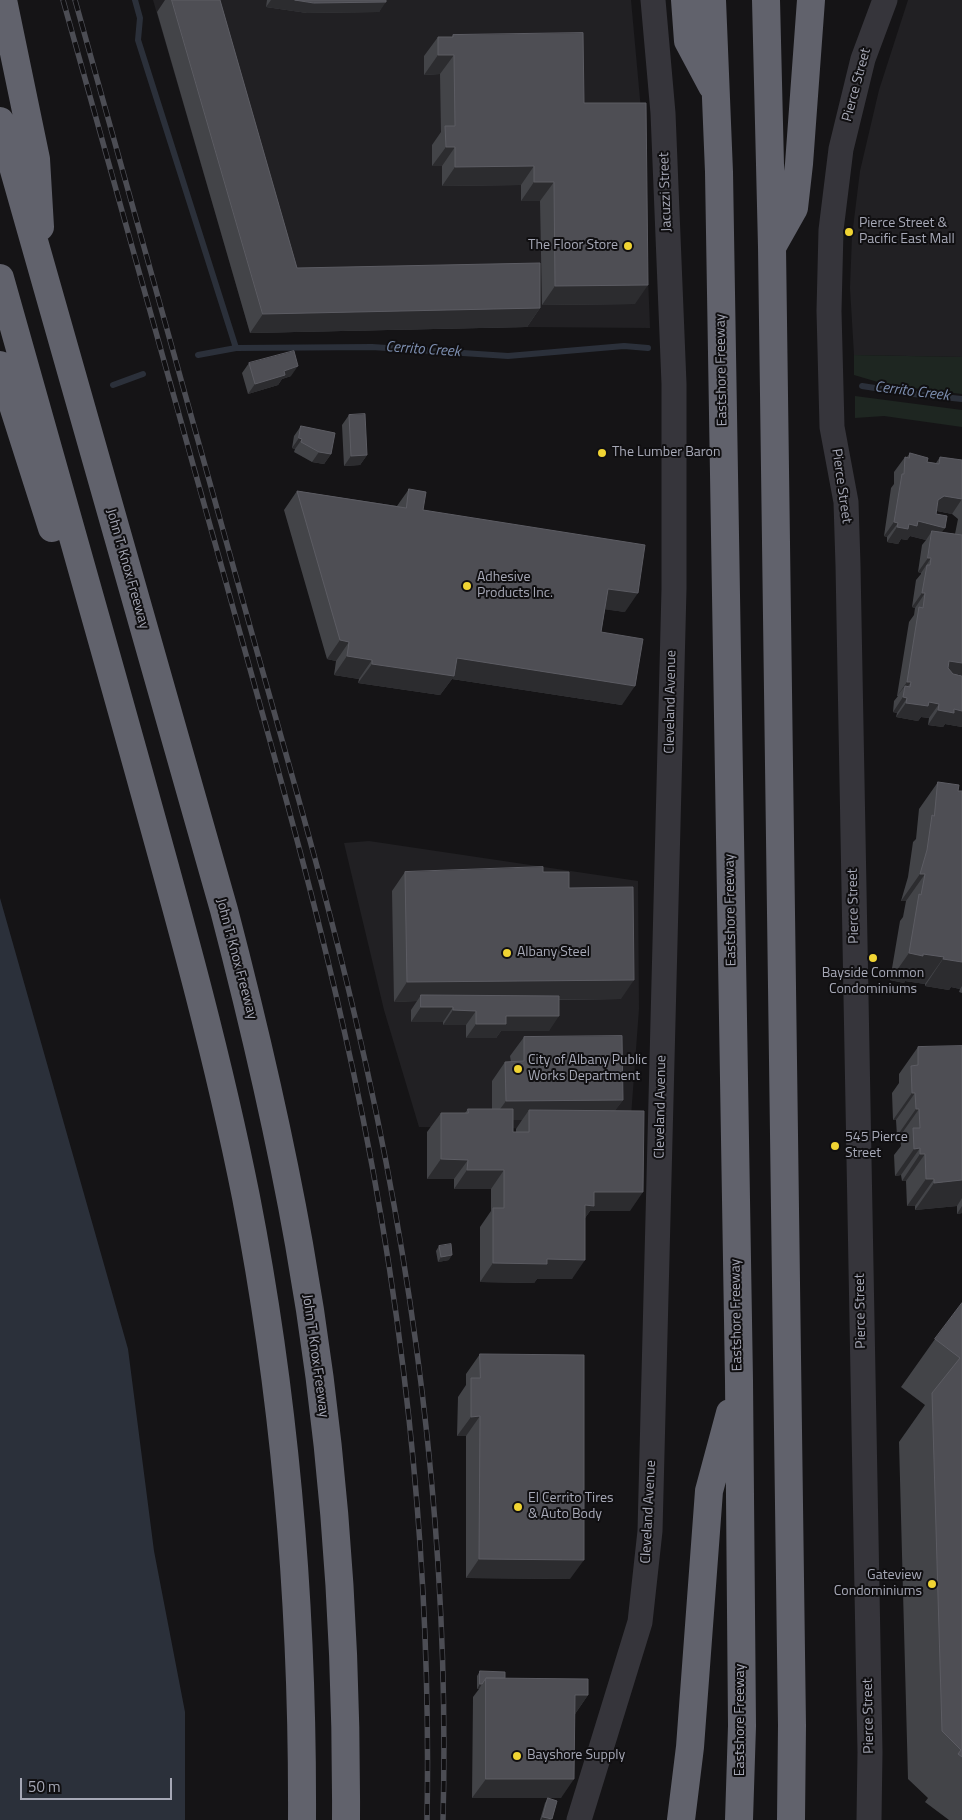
<!DOCTYPE html>
<style>
body{margin:0}
#map{position:relative;width:962px;height:1820px;overflow:hidden;background:#151416;font-family:"Titillium Web",sans-serif}
canvas{display:block}
.scale{position:absolute;left:20px;top:1778px;width:152px;height:22px;box-sizing:border-box;border:2px solid #a6a8b6;border-top:0;padding-left:6px;font-size:15px;line-height:18px;white-space:nowrap;color:#a6a8b6;-webkit-text-stroke:4px #100f11;paint-order:stroke}
</style>
<div id="map">
<canvas width="962" height="1820"></canvas>
<div class="scale">50 m</div>
</div>
<script>
const g = document.querySelector('canvas').getContext('2d');
g.lineJoin = 'round';
function fill(path, color) { g.fillStyle = color; g.fill(path, 'evenodd'); }
function strokePath(path, color, width, dash) { g.strokeStyle = color; g.lineWidth = width; g.lineCap = dash ? 'butt' : 'round'; g.setLineDash(dash || []); g.stroke(path); }
function label(font, color, halo, rows, align = 'center') {
  g.font = font + ' "Titillium Web",sans-serif'; g.lineWidth = 4; g.setLineDash([]); g.textBaseline = 'middle'; g.strokeStyle = halo; g.fillStyle = color; for (const [text, x, y, turn = 0] of rows) {
    g.save(); g.translate(x, y); g.rotate((+turn || 0) * Math.PI / 180); g.textAlign = isNaN(turn) ? turn : align; if (halo) g.strokeText(text, 0, 0); g.fillText(text, 0, 0); g.restore();
  }
}
const built = new Path2D(`
 M153 0H631L642 121 650 328 527 327 250 333Z
 M908 0H962V357L854 355 850 288 852 236 860 171 879 90Z
 M369 841 638 881 639 1009 630 1130 419 1127 384 1010 344 843Z`);
const green = new Path2D(`
 M854 355 962 357V394L888 385 854 375Z
 M855 396 962 410V427L884 416 855 418Z`);
const water = new Path2D(`
 M0 898 128 1349 154 1551 185 1712V1820H0Z`);
const stream = new Path2D(`
 M135 0 140 18 138 40 236 348
 M198 355 236 348 372 347 508 356 624 346 648 348
 M113 385 143 374
 M862 386 914 394 962 399`);
const tertiary = new Path2D(`
 M579 1820 640 1622 650 1531 674 589V384L663 113 653 0
 M869 1820 870 1752 848 565 846 502 832 427 829 311 831 230 841 149 863 59 885 0`);
const motorway = new Path2D(`
 M3 0 36 159 40 227
 M685 0 688 41 712 86
 M712 0 719 172 739 1381 742 1726 739 1820
 M766 0 772 247 792 1725 791 1820
 M0 121 224 910C253 1021 279 1132 299 1244 333 1434 347 1628 346 1820
 M772 247 794 208 799 164 811 0
 M0 278C44 435 89 593 133 751 174 899 216 1046 246 1197 286 1402 303 1612 302 1820
 M0 365 52 528
 M681 1820 690 1747 709 1491 730 1413`);
const rail = new Path2D(`
 M63 0C118 195 172 391 227 586 267 731 309 875 342 1021 402 1281 432 1553 427 1820
 M75 0C133 208 191 415 249 623 286 755 325 887 356 1021 417 1282 450 1551 443 1820`);
const wall = new Path2D(`
 M165 0H220L297 268 540 308 527 327 250 333 157 12Z
 M267 0H386L379 12 307 13 266 7Z
 M453 35 584 103 635 304 542 305 540 201H521V185L442 186V166H432V145L441 132 440 74 424 75V56L438 37H452Z
 M249 363 291 376 282 379 278 385 248 394 242 373Z
 M349 415 367 455 360 465 344 466 342 425Z
 M301 426 331 454 324 464 312 462 294 452 295 449 292 448 294 436Z
 M910 453 927 462 936 463 940 457 962 460V675L958 674 957 675 962 676V727L945 724 943 727 928 725 929 718 921 717 918 721 896 717 897 713 893 712 894 701 898 696H897L909 622 914 615 915 608 912 607 916 580 921 574V573L918 572 922 545 926 540 910 536 907 540 901 539 898 544 887 542V537L884 536 891 488 894 484V472L905 457H907ZM937 511 952 514 958 519 955 534 942 532 936 514Z
 M409 489 423 510 625 612 605 609 601 632 622 705 452 679 440 695 358 683 359 679 334 675 336 661 327 659 284 510 297 491 397 506Z
 M938 782 958 791H962V993L959 992 960 989 951 987 949 990 925 986V984L905 981 904 983 890 980 900 921 903 917 906 901H901L908 877 913 842 916 839 919 809Z
 M405 872H543L569 888 621 999 559 1000 549 1031H501L496 1038H466V1025H443V1022H411V1010L417 1001 394 1002 392 891Z
 M524 1037 623 1100 615 1110 630 1211H590L585 1218 572 1279H537L534 1283 480 1282V1227L491 1211V1189H454V1179H427V1132L441 1113H465L468 1109H492V1081L505 1062H511L510 1056ZM513 1120H522L516 1129V1132H513Z
 M962 1046V1213L957 1214V1206L915 1210V1206H907L906 1181H902L901 1175 895 1176 894 1155 901 1146 900 1136H897L896 1120H893L892 1093 899 1083V1074L918 1047Z
 M439 1246 449 1260 438 1262 436 1251Z
 M962 1303V1820H949L925 1802 928 1798 908 1779 899 1442 925 1405 901 1387 935 1339Z
 M480 1354 570 1579 466 1578V1436H457L458 1397 466 1385V1374Z
 M480 1671 505 1678 588 1695 575 1714 561 1798H549L551 1820H540L545 1803 548 1798H472L473 1697 479 1689H477V1676Z`);
const shadedWall = new Path2D(`
 M271 0H295L386 2 379 12 307 13 266 7Z
 M438 55H454L440 74 424 75Z
 M446 147H455L442 166H432Z
 M534 166 521 185 442 186 455 167Z
 M534 182H554L540 201H521Z
 M648 285 635 304 542 305 555 286Z
 M540 308 527 327 250 333 263 314Z
 M298 366 291 376 282 379 278 385 248 394 255 384 284 371Z
 M299 438 302 439 295 449 292 448Z
 M319 452 331 454 324 464 312 462Z
 M367 455 360 465 344 466 351 456Z
 M944 496 962 499 952 514 933 510 938 500Z
 M918 521 945 528 935 542 932 531 926 540 910 536 907 540 901 539 898 544 887 542 897 527 909 524Z
 M894 522 898 523 887 537 884 536Z
 M928 558H931L921 573 918 572Z
 M608 589 638 593 625 612 594 608Z
 M922 593H925L915 608 912 607Z
 M340 640 349 642 336 661 327 659Z
 M347 656 372 660 359 679 334 675Z
 M457 658 635 686 622 705 452 679 440 695 358 683 372 664Z
 M949 661 962 663V675L958 674 955 678 939 675Z
 M907 682H911L904 692 905 686 897 696Z
 M903 697 907 698 897 713 893 712Z
 M929 702 939 704 929 718 921 717 918 721 896 717 906 703Z
 M954 709 962 711V727L945 724 943 727 928 725 938 710Z
 M920 874H925L906 901H901Z
 M909 953 923 954 944 957 925 984 905 981 904 983 890 980Z
 M943 959 962 962V986L960 989 951 987 949 990 925 986Z
 M634 980 621 999 421 1001V995L417 1001 394 1002 407 982Z
 M421 1007H453L443 1022H411Z
 M453 1010 476 1011 466 1025H443Z
 M506 1016H559L549 1031H501L496 1038H466L476 1024Z
 M912 1093H915L896 1120H893Z
 M623 1100 609 1119 529 1110 522 1120H492L506 1101Z
 M916 1109H919L900 1136H897Z
 M920 1148 901 1175 895 1176 914 1149Z
 M920 1154H925L906 1181H902Z
 M441 1159 468 1160 454 1179H427Z
 M467 1170H504L491 1189H454Z
 M926 1179H934L915 1206H907Z
 M962 1180V1198L957 1206 915 1210 934 1183Z
 M594 1192H643L630 1211H590L580 1225H572Z
 M962 1206V1213L957 1214Z
 M452 1255 449 1260 438 1262 441 1257Z
 M547 1259 585 1260 572 1279H537L534 1283 480 1282 493 1263Z
 M480 1416 466 1436H457L471 1417Z
 M479 1559 584 1560 570 1579 466 1578Z
 M480 1684H482L479 1689H477Z
 M575 1695H588L575 1714Z
 M486 1779H574L561 1798H472Z
 M543 1817 552 1819 541 1820Z`);
const building = new Path2D(`
 M172 0H220L297 268 540 263V308L263 314Z
 M295 0H386V2L314 3Z
 M583 33 584 103H646L648 285 555 286 554 182H534V166L455 167V147H446L445 126H455L454 55H438V37H453V35Z
 M294 351 298 366 284 371 285 375 255 384 249 363Z
 M365 414 367 455 351 456 349 415Z
 M301 426 335 433 331 454 319 452 301 442 302 439 299 438Z
 M910 453 928 458 927 462 939 464 940 457 962 460V499L944 496 938 500 936 514 947 516 945 528 918 521 917 526 909 524 908 529 897 527 898 523 894 522 902 474H904L905 457 909 458Z
 M409 489 426 492 423 510 645 545 638 593 608 589 601 632 643 639 635 686 457 658 454 676 372 664V660L347 656 349 642 340 640 297 491 406 508Z
 M932 531 962 535V663L949 661 948 668 953 674 962 676V711L954 709V713L938 710 939 704 929 702 928 706 906 703 907 698 903 697 905 686 910 687 911 682H907L919 607 923 608 925 593H922L927 565H930L931 558H928Z
 M938 782 959 785 958 791H962V962L943 959 944 957 923 954V956L909 953 919 894 921 895 925 874H920L927 850 932 815 934 816Z
 M543 867V872H569V888L633 887 634 980 407 982 405 872Z
 M421 995 559 996V1016H506V1024H476V1011L453 1010V1007H421Z
 M622 1036 623 1100 506 1101 505 1062 524 1061V1037Z
 M962 1046V1180L934 1183V1179H926L925 1154H920V1148L914 1149 913 1128H920L919 1109H916L915 1093H912L911 1066 918 1065V1047Z
 M468 1109H513V1132H529V1110L644 1111 643 1192H594V1206L585 1205V1260L547 1259V1264L493 1263V1208H504V1170H467L468 1160 441 1159V1113H468Z
 M451 1244 452 1255 441 1257 439 1246Z
 M962 1303V1757L958 1754 961 1750 942 1731 932 1393 960 1358 935 1339Z
 M480 1354 584 1355V1560L479 1559 480 1416 471 1417V1378H480Z
 M480 1671 505 1672V1678H486L482 1684H480Z
 M486 1678 588 1679V1695H575L574 1779H486Z
 M548 1798 557 1801 552 1819 543 1817Z`);
const markers = [
 [849,232,5,"#f0d433"],
 [628,246,5,"#f0d433"],
 [602,453,5,"#f0d433"],
 [467,586,5,"#f0d433"],
 [507,953,5,"#f0d433"],
 [873,958,5,"#f0d433"],
 [518,1069,5,"#f0d433"],
 [835,1146,5,"#f0d433"],
 [518,1507,5,"#f0d433"],
 [932,1584,5,"#f0d433"],
 [517,1756,5,"#f0d433"]
];
const streetNames = [
 ["Pierce Street",857,85,-75],
 ["Jacuzzi Street",666,192,-92],
 ["Eastshore Freeway",722,370,-91],
 ["Pierce Street",841,486,82],
 ["John T. Knox Freeway",127,569,74],
 ["Cleveland Avenue",671,702,-89],
 ["Pierce Street",854,906,-91],
 ["Eastshore Freeway",731,910,-91],
 ["John T. Knox Freeway",236,959,75],
 ["Cleveland Avenue",661,1107,-89],
 ["Pierce Street",861,1311,-91],
 ["Eastshore Freeway",737,1315,-91],
 ["John T. Knox Freeway",315,1356,82],
 ["Cleveland Avenue",649,1512,-87],
 ["Pierce Street",869,1716,-91],
 ["Eastshore Freeway",741,1720,-90]
];
const poiNames = [
 ["Pierce Street &",859,224],
 ["Pacific East Mall",859,240],
 ["The Floor Store",618,246,"right"],
 ["The Lumber Baron",612,453],
 ["Adhesive",477,578],
 ["Products Inc.",477,594],
 ["Albany Steel",517,953],
 ["Bayside Common",873,974,"center"],
 ["Condominiums",873,990,"center"],
 ["City of Albany Public",528,1061],
 ["Works Department",528,1077],
 ["545 Pierce",845,1138],
 ["Street",845,1154],
 ["El Cerrito Tires",528,1499],
 ["& Auto Body",528,1515],
 ["Gateview",922,1576,"right"],
 ["Condominiums",922,1592,"right"],
 ["Bayshore Supply",527,1756]
];
const waterNames = [
 ["Cerrito Creek",423,350,4],
 ["Cerrito Creek",912,392,7]
];
fill(built, '#212023');
fill(green, '#1e2621');
fill(water, '#2b303a');
strokePath(stream, '#2b303a', 6);
strokePath(tertiary, '#36353b', 25);
strokePath(motorway, '#61626c', 28);
strokePath(rail, '#4c4d54', 5.5);
strokePath(rail, '#100f11', 4, [11]);
fill(wall, '#434448');
fill(shadedWall, '#2c2c2f');
fill(building, '#4e4e54');
strokePath(building, '#5c5c63', 1);
for (const [x, y, r, color] of markers) { const dot = new Path2D(); dot.arc(x, y, r, 0, 2 * Math.PI); g.fillStyle = color; g.fill(dot); strokePath(dot, '#100f11', 2); }
label('14px', '#a6a8b6', '#100f11', streetNames);
label('14px', '#a6a8b6', '#100f11', poiNames, 'left');
label('italic 15px', '#7d8fb1', '#100f11', waterNames);
</script>
